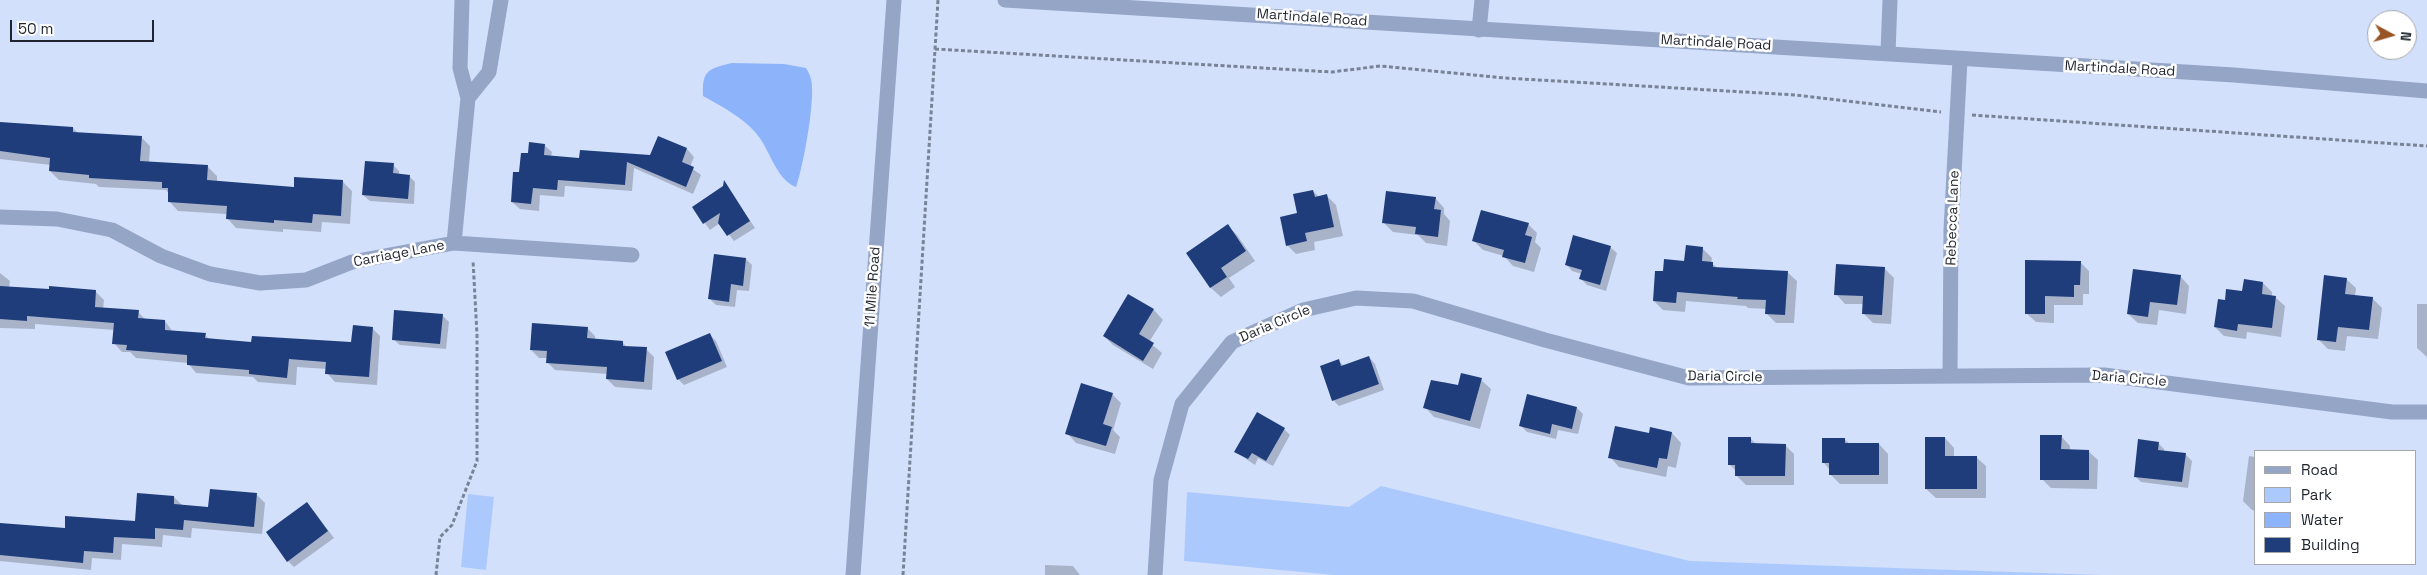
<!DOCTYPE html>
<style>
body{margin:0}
#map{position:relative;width:2427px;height:575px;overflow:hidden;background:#d2e0fc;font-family:"Space Grotesk",sans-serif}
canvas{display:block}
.legend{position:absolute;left:2254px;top:450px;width:162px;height:115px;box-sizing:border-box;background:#fff;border:1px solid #a5a7ab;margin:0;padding:6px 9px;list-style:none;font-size:15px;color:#1f242e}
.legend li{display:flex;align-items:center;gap:10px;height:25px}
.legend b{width:25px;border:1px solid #a5a7ab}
.north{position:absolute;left:2367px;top:10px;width:50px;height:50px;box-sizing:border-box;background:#fff;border:1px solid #a5a7ab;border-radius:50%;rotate:96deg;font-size:14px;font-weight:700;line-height:20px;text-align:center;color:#1f242e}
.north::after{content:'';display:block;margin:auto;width:18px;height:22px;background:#985425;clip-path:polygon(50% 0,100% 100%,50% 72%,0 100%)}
.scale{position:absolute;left:10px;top:20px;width:144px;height:22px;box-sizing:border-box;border:2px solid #1f242e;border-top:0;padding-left:6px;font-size:15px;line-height:18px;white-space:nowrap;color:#1f242e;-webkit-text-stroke:4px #fff;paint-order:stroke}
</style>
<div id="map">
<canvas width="2427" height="575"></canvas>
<ul class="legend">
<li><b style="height:6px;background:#94a5c5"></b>Road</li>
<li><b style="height:14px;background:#acc9fe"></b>Park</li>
<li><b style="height:14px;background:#8db3fb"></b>Water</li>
<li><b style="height:14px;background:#1f3d7b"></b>Building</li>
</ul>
<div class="north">N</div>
<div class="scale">50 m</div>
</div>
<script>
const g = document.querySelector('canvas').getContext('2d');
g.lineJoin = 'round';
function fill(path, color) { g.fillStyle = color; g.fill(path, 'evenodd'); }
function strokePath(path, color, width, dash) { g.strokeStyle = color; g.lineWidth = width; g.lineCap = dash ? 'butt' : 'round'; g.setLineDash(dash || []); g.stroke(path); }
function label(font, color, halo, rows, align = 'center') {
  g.font = font + ' "Space Grotesk",sans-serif'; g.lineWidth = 5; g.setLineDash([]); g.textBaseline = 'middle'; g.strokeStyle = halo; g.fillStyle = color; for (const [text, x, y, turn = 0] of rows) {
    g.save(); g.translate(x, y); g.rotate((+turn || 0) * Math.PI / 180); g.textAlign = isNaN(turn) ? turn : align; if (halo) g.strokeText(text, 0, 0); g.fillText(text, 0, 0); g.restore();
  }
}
const green = new Path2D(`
 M1381 486 1690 561 2101 575H1334L1184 561 1187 492 1349 507Z
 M468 494 494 497 486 570 461 567Z`);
const water = new Path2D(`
 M732 63 784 64 806 68C808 71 810 75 811 79 816 98 803 168 796 187 775 179 770 148 755 132 742 117 721 106 703 96 702 70 708 69 732 63Z`);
const shadow = new Path2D(`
 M0 124 73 128 78 133 141 137 150 146 149 163 208 167 217 176V182L295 189 343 182 352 191 350 224 322 222 321 232 283 229V232L236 228 227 218V214L178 211 169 201V194L166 190 99 187 96 184 59 180 50 171 51 165 0 159Z
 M659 137 687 149 694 157 690 167 701 175 693 194 634 168 632 191 565 186 564 197 540 195 539 211 520 209 512 202 529 155 544 145 552 152 551 157 580 159 651 156Z
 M393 165 399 171V175L409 176 415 182 414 204 370 201 363 195Z
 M725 183 755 228 734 241 720 223 710 230 693 207 724 187Z
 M1313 191 1319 197 1327 196 1336 205 1343 236 1314 242 1315 250 1296 254 1287 245 1298 214Z
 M1435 198 1444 208V214L1450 221 1447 246 1426 243 1418 235 1393 232 1383 222Z
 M1528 224 1537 233 1535 242 1541 248 1534 272 1513 266 1504 256 1483 250 1474 241Z
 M1228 226 1237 235 1255 261 1229 278 1235 287 1221 297 1211 288 1188 253Z
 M1610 247 1617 253 1606 291 1587 285 1581 279 1582 274 1572 271 1566 264Z
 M1702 248 1712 258 1711 263 1718 268 1787 272 1797 281 1794 323H1776L1766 313 1767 309 1748 308 1746 306 1686 301 1685 312 1663 310 1654 301 1664 273 1686 262Z
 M746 259 752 265 749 291 737 290 735 307 716 305 709 298Z
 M2080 262 2089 271V294H2083V305H2054V323L2036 322 2026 313Z
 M1884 268 1894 278 1891 324 1873 323 1863 313 1864 304H1845L1836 294Z
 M0 273 10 281 9 288 96 292 104 300 103 309 138 312 146 320 165 321 173 332 205 335 210 340 252 343 352 344 372 328 380 336 377 385 335 382 327 373V369L297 367 296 385 258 382 253 377 196 373 188 363 136 358 130 352H122L114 343 115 330 35 324V329L0 328Z
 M2180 276 2189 286 2186 314 2159 310 2157 325 2138 323 2128 314Z
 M2346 279 2356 288 2355 296 2372 298 2382 308 2378 339 2347 336 2345 351 2328 349 2319 340Z
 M2263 283 2272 292V296L2275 297 2285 306 2281 337 2247 332 2246 339 2224 336 2215 327 2226 302Z
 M1129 295 1154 310 1163 320 1149 342 1162 353 1153 369 1113 345 1104 336Z
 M2417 304H2427V357L2417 348Z
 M442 315 449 322 446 349 400 345 393 339Z
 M587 328 595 336V340L622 342 627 347 646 349 654 357 652 390 615 387 607 379 608 374 555 370 547 362 548 358H539L531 350Z
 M710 335 716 341 727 367 684 385 678 379Z
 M1369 357 1375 364 1384 390 1339 406 1333 400 1339 361 1344 366Z
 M1481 380 1491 389 1480 429 1434 417 1425 407 1444 382 1459 386Z
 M1112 394 1121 403 1113 430 1120 437 1115 454 1076 443 1067 433Z
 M1577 408 1583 414 1578 434 1558 430 1556 439 1527 432 1521 426Z
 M1284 429 1290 435 1273 466 1258 458 1255 465 1236 452Z
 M1672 433 1681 443 1676 468 1668 466 1666 477 1619 467 1610 457 1650 434Z
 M2061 436 2070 446V451H2088L2098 460 2097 489 2051 488 2042 479Z
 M1750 438 1757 445H1785L1794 454V485H1746L1736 475V471L1729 464Z
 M1945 438 1954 448V457H1976L1986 466V498H1936L1926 489Z
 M1844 439 1850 444H1879L1888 454V484H1840L1830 474V470L1824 463Z
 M2158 443 2164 449V452L2185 454 2192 461 2188 488 2141 482 2135 476Z
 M2249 456 2256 457V511L2252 510 2243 501Z
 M257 495 265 503 262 534 192 528 191 538 163 535 162 547 122 544 121 560 92 558 91 570 0 561V524L66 530 136 522 174 497 182 505 209 508Z
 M313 510 334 538 294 567 288 561Z
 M1045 565 1073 566 1080 575H1045Z`);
const building = new Path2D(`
 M0 122 73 127V132L142 136 140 161 208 165 207 180 294 187V177L343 180 341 216 313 214 312 223 274 220V223L226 219 227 206 168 202V188H162V182L89 178V175L49 171 50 158 0 151Z
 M658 136 687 148 682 162 694 167 686 187 627 162 625 185 558 180 557 190 533 188 531 204 511 202 513 172H519L521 153H528L529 142 545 144 544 155 579 158 580 150 650 155Z
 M365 161 394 163 393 173 410 175 408 199 362 195Z
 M724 180 750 221 727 236 718 223 720 213 703 224 692 207 723 186Z
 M1313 190 1315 197 1327 194 1334 227 1305 233 1307 241 1286 246 1280 217 1297 213 1293 194Z
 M1386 191 1436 197 1434 209 1441 210 1438 237 1415 234 1416 227 1382 223Z
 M1481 210 1529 223 1525 235 1532 237 1525 263 1502 257 1504 250 1472 241Z
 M1228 224 1246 251 1221 268 1227 277 1210 288 1186 253Z
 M1573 235 1611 246 1600 285 1579 279 1582 270 1565 265Z
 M1686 245 1703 247 1702 261 1713 262V267L1788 271 1785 315 1765 314 1766 300 1737 299 1738 297 1677 292 1676 303 1653 301 1655 271H1663L1664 259 1684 261Z
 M714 254 746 258 743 286 731 284 729 302 708 299Z
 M2025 260 2081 261 2080 285H2074V297L2045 296V314H2025Z
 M1836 264 1885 267 1882 315 1862 314 1863 296 1834 295Z
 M2133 269 2181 275 2177 305 2150 302 2148 317 2127 314Z
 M2324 275 2347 278 2345 294 2373 297 2369 330 2338 327 2336 342 2317 340Z
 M2244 279 2263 282 2262 294 2276 296 2272 328 2238 324 2237 331 2214 327 2218 299 2225 300 2226 289 2242 291Z
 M0 286 49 289V286L96 290 95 307 139 310 138 318 165 320V330L206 333 205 338 251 342 252 336 351 342 353 325 373 327 369 377 325 374 326 362 289 359 287 378 249 374V370L187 365V355L126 350 127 345 112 344 114 323 27 316V321L0 319Z
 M1128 294 1154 309 1139 334 1154 343 1143 361 1103 336Z
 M394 310 443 314 440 344 392 340Z
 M532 323 588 327 587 338 623 341V346L647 347 644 382 606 379 607 367 546 363 547 351 530 350Z
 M710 333 722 361 677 380 665 352Z
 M1369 356 1379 384 1332 401 1320 366 1339 359 1341 366Z
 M1461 373 1482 378 1470 421 1423 408 1431 380 1458 385Z
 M1081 383 1113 393 1103 424 1112 427 1106 446 1065 434Z
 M1527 394 1577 407 1572 429 1552 424 1550 434 1519 426Z
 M1257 412 1285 428 1266 461 1252 453 1248 459 1234 452Z
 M1615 426 1649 433 1650 427 1672 432 1667 459 1659 458 1657 468 1608 458Z
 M2040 435H2062L2061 449 2089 450V480H2040Z
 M1728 437H1751V443L1786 444 1785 476H1735V465H1728Z
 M1925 437H1945V456H1977V489H1925Z
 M1822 438H1845V443H1879V475H1829V463H1822Z
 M2138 439 2159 442 2158 450 2186 453 2182 482 2134 477Z
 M210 489 257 493 254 527 184 520 183 530 155 528V539L114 537 113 553 84 551 83 563 0 555V523L65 528V516L135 521 137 493 174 496V504L208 507Z
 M307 502 328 531 287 562 266 532Z`);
const path = new Path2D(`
 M935 49 1332 72 1380 66 1505 78 1796 95 1941 112
 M1972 115 2427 146
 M436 575 440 537 452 525 477 461V335L473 260
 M903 575 938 0`);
const minor = new Path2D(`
 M1479 30 1482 0
 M1888 53 1890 0
 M468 98 489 72 501 0
 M0 217 57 219 112 230 161 256 210 274 260 283 306 280 352 262 454 243 632 255
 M454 243 468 98 460 68 462 0
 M1950 376 1951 230 1960 60
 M1155 575 1161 480 1182 404 1232 342 1303 310 1356 298 1413 301 1545 340 1689 378 2104 375 2392 412H2427`);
const tertiary = new Path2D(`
 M1005 0 2234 75 2427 91
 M853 575 894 0`);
const streetNames = [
 ["Martindale Road",1312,18,4],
 ["Martindale Road",1716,43,3],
 ["Martindale Road",2120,69,3],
 ["Rebecca Lane",1953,218,-88],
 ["Carriage Lane",399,254,-11],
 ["11 Mile Road",873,287,-86],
 ["Daria Circle",1275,324,-23],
 ["Daria Circle",1725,377,1],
 ["Daria Circle",2129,379,5]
];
fill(green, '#acc9fe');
fill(water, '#8db3fb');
fill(shadow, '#0003');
fill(building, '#1f3d7b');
strokePath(path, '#798396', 3, [4, 2.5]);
strokePath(minor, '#94a5c5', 15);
strokePath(tertiary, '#94a5c5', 15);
label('14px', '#1f242e', '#fff', streetNames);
</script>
